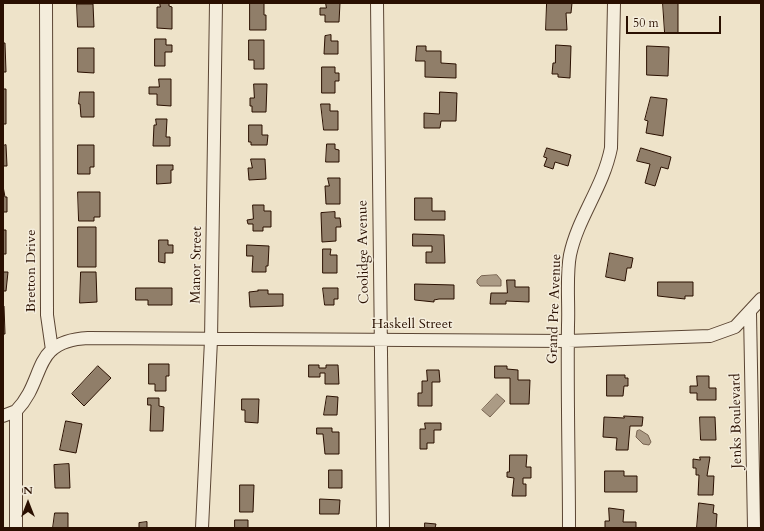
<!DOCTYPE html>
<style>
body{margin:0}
#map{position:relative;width:764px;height:531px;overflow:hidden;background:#eee3c9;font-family:Cardo,serif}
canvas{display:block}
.frame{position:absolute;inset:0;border:4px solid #2a1001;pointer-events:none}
.north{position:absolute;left:8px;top:483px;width:40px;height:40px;-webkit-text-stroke:3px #f4eddc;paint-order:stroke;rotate:0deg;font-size:11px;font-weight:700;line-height:16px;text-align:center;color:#2a1001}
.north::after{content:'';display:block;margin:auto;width:14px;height:18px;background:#2a1001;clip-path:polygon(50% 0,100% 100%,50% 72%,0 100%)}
.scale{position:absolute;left:626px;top:16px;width:95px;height:18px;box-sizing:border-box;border:2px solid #2a1001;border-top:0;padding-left:5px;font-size:12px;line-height:14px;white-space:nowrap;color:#2a1001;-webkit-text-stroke:3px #f4eddc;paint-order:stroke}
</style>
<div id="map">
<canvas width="764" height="531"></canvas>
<div class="frame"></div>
<div class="north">N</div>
<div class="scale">50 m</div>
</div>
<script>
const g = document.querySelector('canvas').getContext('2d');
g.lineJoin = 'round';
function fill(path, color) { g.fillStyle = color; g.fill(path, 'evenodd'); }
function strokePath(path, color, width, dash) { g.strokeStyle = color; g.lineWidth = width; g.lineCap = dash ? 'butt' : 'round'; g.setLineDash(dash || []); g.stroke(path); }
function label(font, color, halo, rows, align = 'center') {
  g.font = font + ' Cardo,serif'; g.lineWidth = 3; g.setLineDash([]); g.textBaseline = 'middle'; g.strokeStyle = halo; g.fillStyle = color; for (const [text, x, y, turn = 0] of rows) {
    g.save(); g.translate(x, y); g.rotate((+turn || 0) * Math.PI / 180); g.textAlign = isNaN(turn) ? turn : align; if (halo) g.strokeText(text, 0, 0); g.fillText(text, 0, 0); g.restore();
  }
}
const water = new Path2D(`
 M497 275 501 280V286H480L477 283V280L481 276Z
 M497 394 505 401 490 417 482 410Z
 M640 430 648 435 651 442 649 445 643 444 636 437 637 431Z`);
const building = new Path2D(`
 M160 3H169V6L172 7V29L157 28V7H160Z
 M250 3H264V15H266V30H250Z
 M326 3H340L339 22H325V15H320V8H326Z
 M547 3H572L571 13H566L567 30H546Z
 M663 3H678V33H665Z
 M77 4H93L94 27H78Z
 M331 35V41H338V54H324L325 36Z
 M155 39H166V45H172V52H165V66H155Z
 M249 40H264V69H254V60H249Z
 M3 43H5L6 72H3Z
 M556 45 571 46 570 78 558 77V74H552L553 63H555Z
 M417 46H426V51H441V63L456 64V78L425 77V61H416Z
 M647 46 669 47 668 76 647 75Z
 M78 48H94V73L78 72Z
 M322 67H335V73H339V81H335V93H322Z
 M159 79H171V106L157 105V94H149V87H159Z
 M254 84H267L266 112H252V106H250V98H254Z
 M3 89H6V124H3Z
 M80 92H94V117H81L80 104H79Z
 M440 92 457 93 456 121H441L440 128H424V113L439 114Z
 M651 97 667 99 663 136 646 133 648 121 645 120Z
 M321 104H330V111H338V130H324Z
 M156 119H167L166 137H170V146H153L154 125H156Z
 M249 125H262V135H268L267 145H251V142H249Z
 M327 144H335V149L339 150V162H326Z
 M6 145 7 166H3V146Z
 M78 145H94V167H90V174H78Z
 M547 148 571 155 568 166 555 162 553 169 544 166 547 158 544 157Z
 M641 148 671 157 668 169 661 167 655 186 645 183 650 164 637 161Z
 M251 159H265L266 179 249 180 248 168H252Z
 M157 165H173V170H171V183L157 184Z
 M328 178H340V204H326L325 186H329Z
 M3 186 5 197H7V212H3Z
 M78 192H100V217H94V221H79Z
 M415 198H432V211H445V220H415Z
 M253 205H264V211H271V227H263V231H253V224H248L247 220 253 219Z
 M335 212V218H340L341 227H336V241L322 242 321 213Z
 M78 227H96V267H78Z
 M3 230H6V254H3Z
 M413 234 444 235 445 263H426V252H432V246H413Z
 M159 240H168V245H173V253H165V263L159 262Z
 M247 245 269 246 268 266H266V272H252L253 256H247Z
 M323 249H331L330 255H337V273H323Z
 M610 253 633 258 631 268H627L625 281 606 277Z
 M3 272H8L6 291H3Z
 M81 272H96L97 302 80 303Z
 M507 280H515V287H529V302L506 301V304H490L491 293H507Z
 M658 282H693V296H685V299L658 296Z
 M415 284 454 285V299H439L434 300V302L415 300Z
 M136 288H172V305H148V300H136Z
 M323 288H338V299H334V305H325Z
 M258 290H268V294H283V306L250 307 249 292 258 291Z
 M3 306H4L5 334H3Z
 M149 364H169V376H166V391H155V384H149Z
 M309 365H319V368H326V365H338L339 384H325V373H320V377H309Z
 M98 366 111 378 84 406 72 394Z
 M495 366H507V369L518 370V380H530L529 404H510V378H495Z
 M427 370H439L440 382H432V406H418V393H422V381H427Z
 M607 375H625V378H628V386H624L623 396H607Z
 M697 376H709V388H716V400H697V393H690V386H697Z
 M327 396 338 397 337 415H324Z
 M148 398H159V406L164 407 163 431H150L151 405H148Z
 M242 399H259L258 423 245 422V410H242Z
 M624 416 643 417 642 426H630L628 450H616L617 438 603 437 604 417 624 418Z
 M700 417H715L716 440H701Z
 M66 421 82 424 76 453 60 450Z
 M425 423H441V430H434V443H427V449H420V429H425Z
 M317 428H332V432H339V454H325L323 434H317Z
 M510 455H527L526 467H531V478H523V484H526V496H512L514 478 507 477V472H509Z
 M700 457H710L707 476H714L713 495H698L699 475H696V468H693V459L700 460Z
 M69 464 70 488H55L54 465Z
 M329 470H342V488H329Z
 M605 471H624V476H637V492H605Z
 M240 485H254L253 512H240Z
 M320 499 340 500 339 514H320Z
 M699 503 714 505 713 513 717 514 716 528H697Z
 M609 508 624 510 623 522H636V528H605V521H609Z
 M55 513H68V528H53Z
 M235 520H248V528H235Z
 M147 522V528H139V523Z
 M425 523 436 524 435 528H425Z`);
const minor = new Path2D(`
 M46 3 47 315 52 350
 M377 3 383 528
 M750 313 754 528
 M3 416 16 411
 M16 528V411C47 379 30 341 88 338L568 341 710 336 735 327 761 299
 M202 528 211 340 216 3
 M569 528C569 460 567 393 568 325 569 303 566 276 570 255 578 217 603 188 611 148L614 3`);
const streetNames = [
 ["Coolidge Avenue",364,252,-91],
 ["Manor Street",197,265,-89],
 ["Bretton Drive",32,271,-90],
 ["Grand Pre Avenue",555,309,-88],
 ["Haskell Street",412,325],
 ["Jenks Boulevard",737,421,-91]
];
fill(water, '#ab9b85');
strokePath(water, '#776350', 1);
fill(building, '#907e69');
strokePath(building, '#2a1001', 1);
strokePath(minor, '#5b4533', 14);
strokePath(minor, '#f4eddc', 12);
label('14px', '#2a1001', '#f4eddc', streetNames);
</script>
